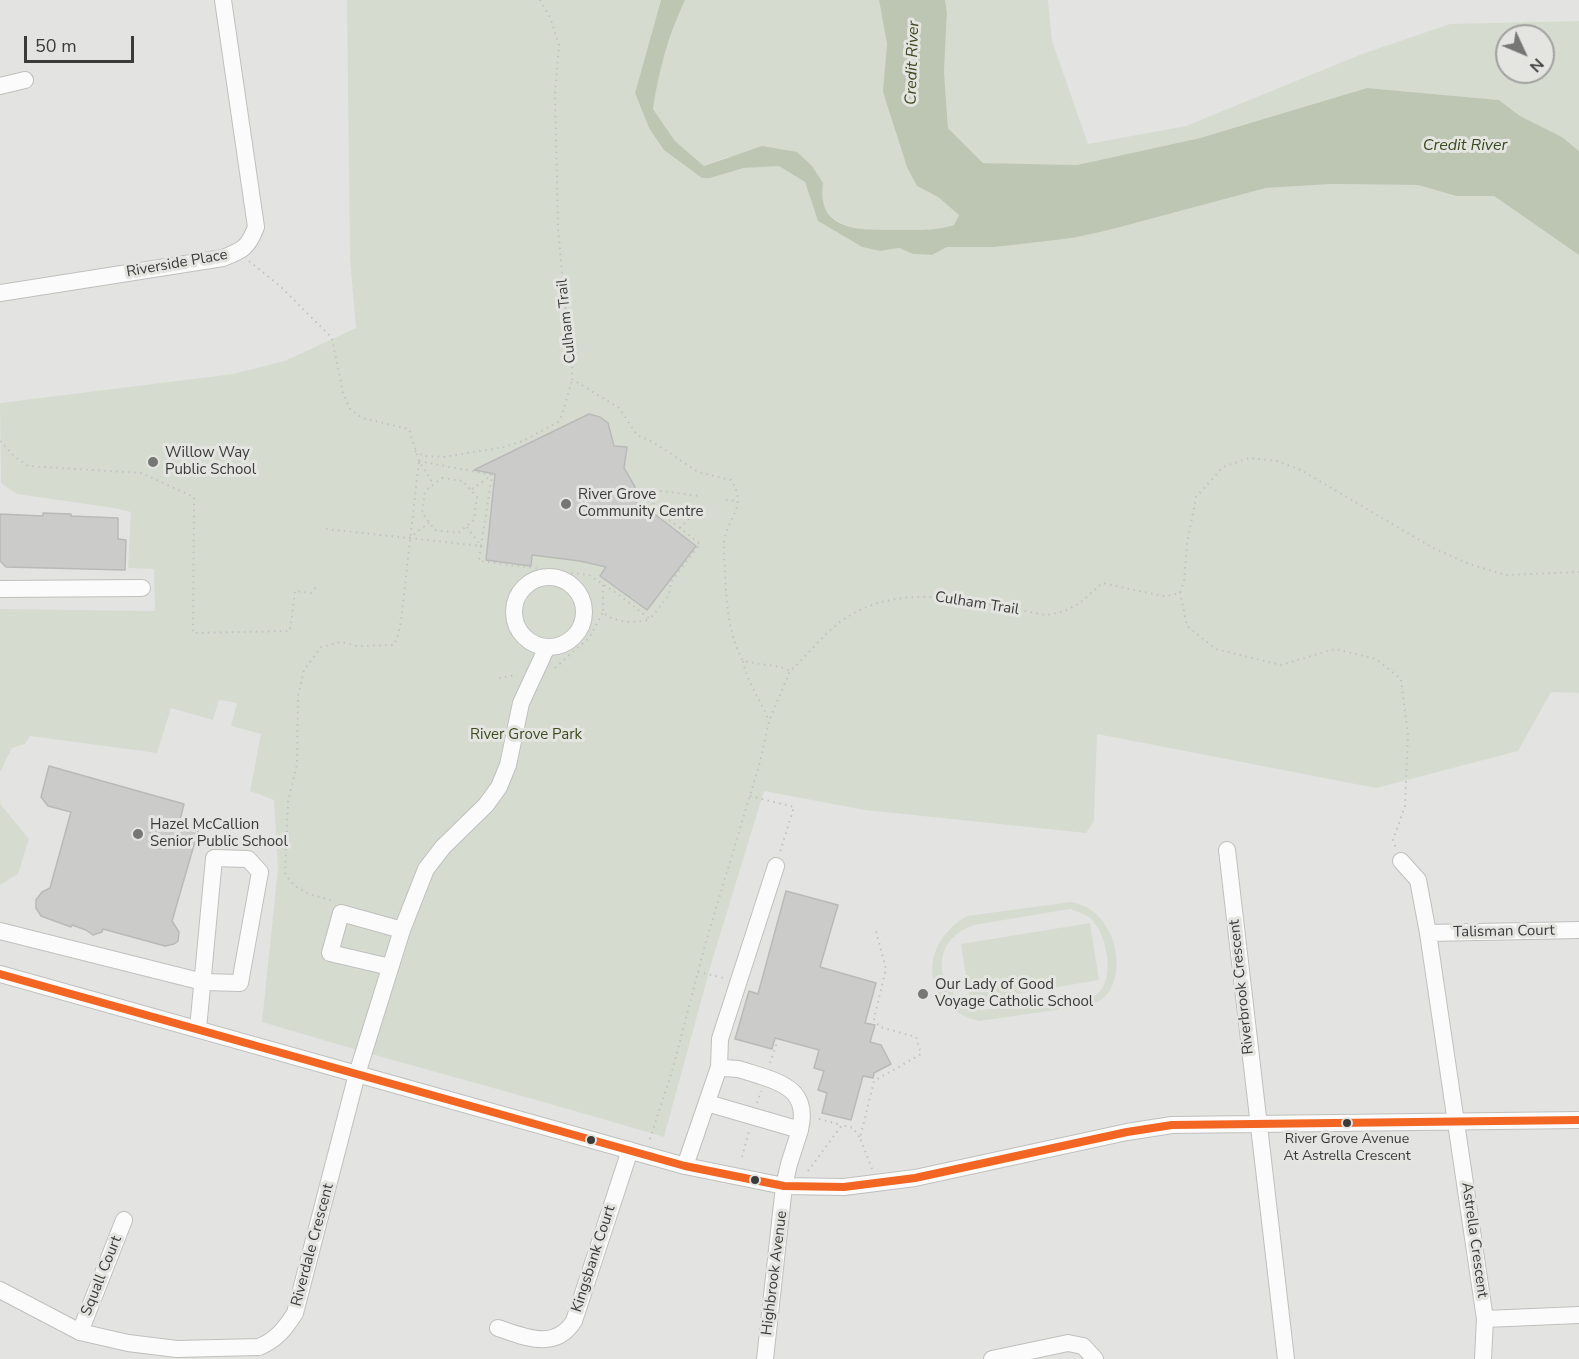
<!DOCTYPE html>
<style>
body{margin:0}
#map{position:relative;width:1579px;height:1359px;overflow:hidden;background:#e3e4e2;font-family:"Nunito Sans",sans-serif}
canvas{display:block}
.north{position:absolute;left:1495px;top:24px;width:60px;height:60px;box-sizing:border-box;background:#e4e5e1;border:2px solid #a0a19e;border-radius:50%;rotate:134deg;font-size:16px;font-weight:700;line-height:24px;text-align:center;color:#3b3c3a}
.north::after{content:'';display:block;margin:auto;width:21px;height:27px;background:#767775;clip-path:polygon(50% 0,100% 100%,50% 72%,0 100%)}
.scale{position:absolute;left:24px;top:36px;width:110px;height:27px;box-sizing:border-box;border:3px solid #3b3c3a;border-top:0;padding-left:8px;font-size:18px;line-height:21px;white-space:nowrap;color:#3b3c3a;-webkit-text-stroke:4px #e4e5e1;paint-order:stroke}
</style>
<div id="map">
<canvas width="1579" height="1359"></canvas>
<div class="north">N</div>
<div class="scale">50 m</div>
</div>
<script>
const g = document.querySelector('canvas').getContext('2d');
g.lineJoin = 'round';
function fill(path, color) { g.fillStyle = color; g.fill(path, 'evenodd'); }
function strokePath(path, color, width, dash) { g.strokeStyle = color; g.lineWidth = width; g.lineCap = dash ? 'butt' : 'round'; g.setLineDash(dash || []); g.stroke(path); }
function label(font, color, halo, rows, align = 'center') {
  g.font = font + ' "Nunito Sans",sans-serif'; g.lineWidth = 6; g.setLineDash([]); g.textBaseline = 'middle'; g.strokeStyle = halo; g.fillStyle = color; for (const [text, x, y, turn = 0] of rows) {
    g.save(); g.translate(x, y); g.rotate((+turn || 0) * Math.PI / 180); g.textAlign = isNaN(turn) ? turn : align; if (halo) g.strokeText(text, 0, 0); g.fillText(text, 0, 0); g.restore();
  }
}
const green = new Path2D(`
 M347 0H661L635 93 649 128 710 178 744 168 779 165 805 182 818 221 862 247 880 251 899 248 913 254 932 255 947 247H995L1109 230 1266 188 1331 184 1418 185 1456 196H1494L1579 255V693L1551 692 1518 751 1376 788 1097 734 1094 821 1086 833 865 810 764 791 712 961 664 1137C530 1097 395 1062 262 1022L278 868 274 800 250 791 261 734 231 726 237 703 219 700 213 720 171 708 157 753 30 736 25 744 12 748 0 772V609L155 611 154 569 128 568 131 512 114 508 17 494 1 483 0 403 233 374 285 361 356 328 350 259Z
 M685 0H879L887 44 884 92 917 186 938 197 959 215 954 225C929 233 847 238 829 214 819 201 816 182 812 166L728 157 704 166 675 141 653 109 659 71 676 21Z
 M945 0H1048L1052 41 1088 144 1186 126 1362 54 1450 24 1579 21V151L1562 137 1520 116 1499 100 1367 88 1200 138 1077 165 983 163 948 128 944 72 947 13ZM1507 36H1543V72H1507Z
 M0 796 1 805 29 839 18 874 0 885Z
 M1071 902C1121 909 1134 994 1090 1005L979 1021C921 1006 917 945 967 916ZM1070 909C1078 912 1085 914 1091 919 1108 935 1117 985 1093 997L981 1010C972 1007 963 1004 956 996 931 971 940 936 974 925Z
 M1090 923 1099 980 970 1002 961 944Z`);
const water = new Path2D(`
 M661 0H685C668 37 659 69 653 109L675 141 704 166 762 146 797 152 812 166 823 183C816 231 860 230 894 230 915 230 935 231 954 225L959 215 938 197 917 186 907 167 883 92 887 44 879 0H945L947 13 944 72 948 128 983 163 1077 165 1200 138 1367 88 1499 100 1520 116 1562 137 1579 151V255L1494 196H1456L1418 185 1331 184 1266 188 1109 230 1072 238 995 247H947L932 255 913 254 899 248 880 251 862 247 818 221 805 182 779 166 744 168 710 178H702L664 150 649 128 635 93Z`);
const building = new Path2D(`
 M589 414 600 417 608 423 614 446 627 447 624 468 635 487 627 496 652 512 696 546 647 610 600 576 606 567 580 561 532 555 531 566 486 560 495 474 474 470Z
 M43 513 71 514V516L118 518V539L126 540 125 570 6 567 0 561V514L43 516Z
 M49 766 184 804 179 824 198 831 172 921 179 932 178 941 174 944 165 946 103 929 102 932 93 935 86 930 72 925 71 927 41 916 36 908V900L42 892 50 888 71 812 48 806 41 797Z
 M786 891 838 905 820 967 876 983 865 1023 875 1025 870 1042 881 1045 891 1064 874 1073 873 1078 863 1076 851 1120 822 1113 827 1093 818 1090 824 1071 814 1068 819 1050 775 1038 772 1049 735 1039 749 991 758 994Z`);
const path = new Path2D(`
 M540 0 550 17 559 45 555 93 558 227 564 297 572 348V379L619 408 637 435 653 442 698 472 731 480C748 507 728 516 724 542 723 552 725 564 725 575 727 608 728 631 743 661L780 667 790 671C808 655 823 634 843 620 902 578 980 604 1046 615 1075 611 1082 601 1102 583L1163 596 1173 595 1180 592 1184 582 1187 544 1196 497 1223 467 1249 458 1277 461 1301 470 1433 548 1469 564 1506 575 1579 572
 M249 261 280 286 332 338 343 393 350 409 362 418 409 429 419 461 434 485
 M0 441 15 457 28 466 141 473 194 497 193 633 290 631 295 591 311 593 316 587
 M415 451 424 456 444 457 504 447 523 441 558 422 562 415 572 380
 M419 461 492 475
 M442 478 463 481 477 497 474 520 458 533 435 530 422 513 425 491Z
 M472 489 492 475
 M726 500 738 501
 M467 527 481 546
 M680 528 657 511 647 489 699 496
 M326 529 481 546 479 561 589 575 619 595 650 619 669 595 671 582 700 544 680 528 702 506
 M409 538 429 523
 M481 546 492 475
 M603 585V612C612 623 638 624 650 619
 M1180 592 1187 626 1216 649 1281 665 1335 649 1376 659 1401 679 1408 735 1405 806 1393 840 1396 848
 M743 661C747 683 761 700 769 721
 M555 668 590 637 603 612
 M499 678 517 675
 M750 796 794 807 780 852
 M331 900C312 895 295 892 285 873L288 801 297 765 298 696 304 670 321 647 341 642 357 646 394 645 398 635 401 621 419 461
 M698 972 724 978
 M770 1063 777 1043
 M757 1103 761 1091
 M819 1119 842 1125
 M650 1139 673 1068 705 945 760 762 769 721 790 671
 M742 1157 749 1131
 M872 1169 860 1138 874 1081 921 1054 916 1037 880 1027 874 1019 886 969 876 931
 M808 1171 842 1125 853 1128 860 1138`);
const minor = new Path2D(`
 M0 86 25 80
 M0 293 223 258C243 250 248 248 256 227L223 0
 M514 612a35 35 0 1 1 70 0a35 35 0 1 1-70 0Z
 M0 589 142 588
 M1227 850 1286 1359
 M1401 861 1418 880 1428 933 1485 1319 1483 1359
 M0 931 203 982 240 983 260 872 248 859 214 858 198 1029
 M1428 933 1579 930
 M390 967 330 953 341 913 402 930
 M0 974 685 1166 784 1186 844 1187 915 1178 1127 1132 1172 1125 1579 1120
 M719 1067C726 1069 732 1068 738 1069 746 1071 754 1074 761 1076 790 1085 808 1096 800 1130
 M707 1103 800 1130 789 1164 784 1186 765 1359
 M685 1166 719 1067 720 1039 776 866
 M0 1290 80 1332 128 1343 177 1349 259 1347C276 1340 285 1329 295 1313L357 1074 402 930 426 869 443 847 486 805 499 787 508 765 521 703 547 647
 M1485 1319 1579 1315
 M498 1328C525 1337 555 1351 574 1321L630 1150
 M80 1332 124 1220
 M992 1359 1068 1343 1083 1346 1095 1359`);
const bus1 = new Path2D(`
 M0 974 685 1166 784 1186 844 1187 915 1178 1127 1132 1172 1125 1579 1120`);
const markers = [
 [153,462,6,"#767775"],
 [566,504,6,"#767775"],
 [138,834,6,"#767775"],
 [923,994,6,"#767775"],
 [1347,1123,5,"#3b3c3a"],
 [591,1140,5,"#3b3c3a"],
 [755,1180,5,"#3b3c3a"]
];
const busNames = [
 ["River Grove Avenue",1347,1140],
 ["At Astrella Crescent",1347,1157]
];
const streetNames = [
 ["Riverside Place",177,264,-10],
 ["Culham Trail",567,321,-96],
 ["Culham Trail",977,604,9],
 ["Talisman Court",1504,932,-1],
 ["Riverbrook Crescent",1242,987,-96],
 ["Astrella Crescent",1474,1240,82],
 ["Riverdale Crescent",313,1245,-75],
 ["Kingsbank Court",594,1259,-72],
 ["Highbrook Avenue",775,1273,-83],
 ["Squall Court",102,1276,-68]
];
const poiNames = [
 ["Willow Way",165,453],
 ["Public School",165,470],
 ["River Grove",578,495],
 ["Community Centre",578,512],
 ["Hazel McCallion",150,825],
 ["Senior Public School",150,842],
 ["Our Lady of Good",935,985],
 ["Voyage Catholic School",935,1002]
];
const parkNames = [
 ["River Grove Park",526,735]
];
const waterNames = [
 ["Credit River",913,63,-88],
 ["Credit River",1465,146]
];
fill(green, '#d6dbcf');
fill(water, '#bdc6b2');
fill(building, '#cbccca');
strokePath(building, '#b9bab8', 1.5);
strokePath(minor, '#bfc0be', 18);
strokePath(path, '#c2c2c1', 2, [1.5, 4.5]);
strokePath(minor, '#fbfbfb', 16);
strokePath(bus1, '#f26522', 8);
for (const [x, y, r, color] of markers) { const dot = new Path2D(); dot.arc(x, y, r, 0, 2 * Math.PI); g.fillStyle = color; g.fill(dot); strokePath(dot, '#e4e5e1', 2); }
label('14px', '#3b3c3a', '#e4e5e1', busNames);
label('15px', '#3b3c3a', '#e4e5e1', streetNames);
label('15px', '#3b3c3a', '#e4e5e1', poiNames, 'left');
label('15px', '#3c4c20', '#e4e5e1', parkNames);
label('italic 16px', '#3a4a1e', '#e4e5e1', waterNames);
</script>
